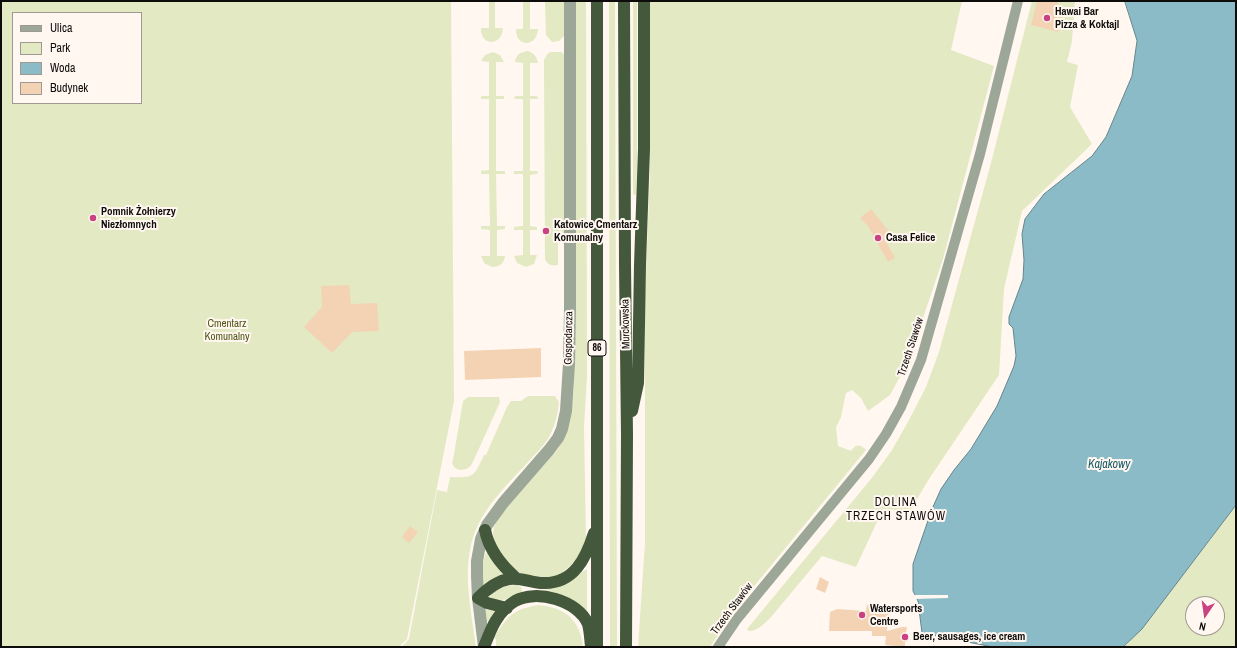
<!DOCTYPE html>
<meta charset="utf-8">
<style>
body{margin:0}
#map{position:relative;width:1237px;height:648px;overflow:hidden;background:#fff7f0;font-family:"Archivo Narrow",sans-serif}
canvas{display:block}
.frame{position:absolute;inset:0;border:2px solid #0e0c0a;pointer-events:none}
.legend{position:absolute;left:12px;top:12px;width:130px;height:92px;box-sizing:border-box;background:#fff7f0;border:1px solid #9f9994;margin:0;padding:5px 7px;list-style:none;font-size:12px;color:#0e0c0a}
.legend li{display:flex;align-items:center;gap:8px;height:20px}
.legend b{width:20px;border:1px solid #9f9994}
.north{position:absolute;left:1185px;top:596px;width:40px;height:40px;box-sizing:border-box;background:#fff7f0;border:1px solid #9f9994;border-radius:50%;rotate:193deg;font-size:11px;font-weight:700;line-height:16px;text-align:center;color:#0e0c0a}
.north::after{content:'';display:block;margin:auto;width:14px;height:18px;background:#c94383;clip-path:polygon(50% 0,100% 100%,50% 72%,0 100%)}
</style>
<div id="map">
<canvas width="1237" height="648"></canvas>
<div class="frame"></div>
<ul class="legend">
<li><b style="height:5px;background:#9ca798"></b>Ulica</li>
<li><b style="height:11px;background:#e3e9c2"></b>Park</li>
<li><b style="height:11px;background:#8abbc6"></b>Woda</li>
<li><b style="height:11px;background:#f4d3b5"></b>Budynek</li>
</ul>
<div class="north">N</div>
</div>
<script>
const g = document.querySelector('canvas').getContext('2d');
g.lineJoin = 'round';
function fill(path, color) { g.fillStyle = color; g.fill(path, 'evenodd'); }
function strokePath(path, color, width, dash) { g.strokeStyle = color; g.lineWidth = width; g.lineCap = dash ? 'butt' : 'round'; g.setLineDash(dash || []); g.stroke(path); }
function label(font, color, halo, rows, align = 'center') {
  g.font = font + ' "Archivo Narrow",sans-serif'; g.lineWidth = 4; g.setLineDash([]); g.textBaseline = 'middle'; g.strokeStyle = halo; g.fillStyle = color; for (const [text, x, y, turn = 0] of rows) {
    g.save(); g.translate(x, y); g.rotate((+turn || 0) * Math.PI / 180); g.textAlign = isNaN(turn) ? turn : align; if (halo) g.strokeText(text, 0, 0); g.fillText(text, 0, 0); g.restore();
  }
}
const green = new Path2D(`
 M1 1H451L454 401 407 639 399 647H1ZM13 13H141V103H13Z
 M489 1H495V28H503C502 47 480 46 481 28H489Z
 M523 1H530V29H538C537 48 515 47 516 29H523Z
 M545 1H565L564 36 559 41 552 42 546 35Z
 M575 1H586L587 375 584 427 586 540 578 558 571 565 558 576 545 579 522 574 514 570 500 554 494 540 493 534 494 527 501 514 558 449C570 429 573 406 574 384Z
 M609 1H615L617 647H610Z
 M633 1H637V172L636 194 635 195 633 194Z
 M650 1H962L951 50 994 66 943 259 908 362 890 395 868 411 861 398 852 390 846 393 841 417 836 427 838 446 851 451C856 444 860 444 866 450L737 607 710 647H638L645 543V297L650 173Z
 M1032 1H1075L1072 41 1067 62 1078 65 1070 107 1092 144 1022 211 1004 289 999 375 929 479 910 511 883 509 856 567 822 556 771 617C765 623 758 631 749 631L747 629 871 479 892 450 909 420 926 387 939 352 991 163Z
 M528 51C534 53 537 57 538 63H530V96H537L538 99H530V171H538L537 174 530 175V226L537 227V230H530V255H537L534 264 526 267 517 263 514 256 523 255V230H514V227L523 226V174H514V171H523V99H514L515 96H523V63L515 62C516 55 520 52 528 51Z
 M493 52 500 55 504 62H496V96H504V99H496V171H505V174H496L497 226H505V229L497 230V256H505C504 263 500 267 492 267L484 263 481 256H490V230L481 229V226H490L489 174H481V171L489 170V99H481V96H489V62L481 61 485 55Z
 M551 52H562L565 56V241L558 242V265C552 266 547 265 545 259L544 60 548 53Z
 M528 396H555L559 402C558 414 555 426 549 437 544 446 535 454 528 462 504 488 476 514 470 550 464 581 472 616 476 647H402L409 639 437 490 447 492 450 477C474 478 474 477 484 455H486L507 407 511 401H521Z
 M468 397H499L500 402 472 464C468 470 460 472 454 467L452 463 453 460 463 401Z
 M1236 505V647H1123L1128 643 1210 540ZM1193 604H1217V628H1193Z
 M487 552 506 574 483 585C482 576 481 560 487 552Z
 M587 569V611L570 599 545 589 567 582Z
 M517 585 522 588V592C506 600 506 602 488 598 496 589 505 585 517 585Z
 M539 605C566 608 580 620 583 647H496V639L494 638C507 616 513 609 539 605Z
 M485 609 495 611 488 622 487 621Z`);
const water = new Path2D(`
 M1125 1H1236V505L1142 629 1123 647H993L922 633 918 601 913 591V564L932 509 941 489 954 470 971 449 997 406 1014 366 1016 356 1013 328 1009 324V317L1023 279 1024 260 1022 234 1025 219 1044 194 1092 156 1106 137 1132 76 1137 41Z`);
const pier = new Path2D(`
 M913 595H948V598L915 599Z`);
const building = new Path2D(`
 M1037 1H1058L1056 10 1063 11 1058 32 1031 25Z
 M871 209 891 234 885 240 895 258 888 262 868 226 860 218Z
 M349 285 351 304 377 303 379 331 352 332 332 353 304 327 322 307 321 286Z
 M541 348V377L465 380 464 351Z
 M410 526 418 532 409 543 402 537Z
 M820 577 829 582 825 593 816 589Z
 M867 605 889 606 887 631 902 627H907L906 633H908L907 642H905V647L885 645 886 636H872V631H829L830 612 837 609 866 611Z`);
const minor = new Path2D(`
 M718 647 737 619 869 459 886 434 901 407 921 360 980 154 1018 1`);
const tertiary = new Path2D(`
 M484 647 478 598 477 576V561L481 539 487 525 503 503 549 450 558 438 562 429 566 411 569 364 570 309V1`);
const trunk = new Path2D(`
 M624 1 625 265 627 434 626 647
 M632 411 638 383 640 265 644 149V1
 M485 530C489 550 501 565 516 578
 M507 608 487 603 478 598C487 589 497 581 509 579 521 577 532 583 543 583 574 584 586 558 594 533
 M484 647C491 629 497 612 515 601 536 589 578 600 588 624 590 631 590 639 591 646
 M597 647V1`);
const markers = [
 [1047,18,4,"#c94383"],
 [93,218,4,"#c94383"],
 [546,231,4,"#c94383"],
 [878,238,4,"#c94383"],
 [862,615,4,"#c94383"],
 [905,637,4,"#c94383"]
];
const shields = [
 [597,348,18]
];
const shieldNames = [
 ["86",597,348]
];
const poiNames = [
 ["Hawai Bar",1055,12],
 ["Pizza & Koktajl",1055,25],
 ["Pomnik Żołnierzy",101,212],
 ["Niezłomnych",101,225],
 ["Katowice Cmentarz",554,225],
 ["Komunalny",554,238],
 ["Casa Felice",886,238],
 ["Watersports",870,609],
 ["Centre",870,622],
 ["Beer, sausages, ice cream",913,637]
];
const parkNames = [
 ["Cmentarz",227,324],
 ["Komunalny",227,337]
];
const streetNames = [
 ["Murckowska",626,324,-91],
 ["Gospodarcza",569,338,-89],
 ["Trzech Stawów",911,347,-72],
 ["Trzech Stawów",732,609,-53]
];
const waterNames = [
 ["Kajakowy",1109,465]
];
const neighbourhoodNames = [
 ["DOLINA",896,503],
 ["TRZECH STAWÓW",896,517]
];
fill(green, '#e3e9c2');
fill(water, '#8abbc6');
strokePath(water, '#65868e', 1);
fill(pier, '#fff7f0');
fill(building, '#f4d3b5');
strokePath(minor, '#9ca798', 10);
strokePath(tertiary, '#9ca798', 12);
strokePath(trunk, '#44583c', 12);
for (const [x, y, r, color] of markers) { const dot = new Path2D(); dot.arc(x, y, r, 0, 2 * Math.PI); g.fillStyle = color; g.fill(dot); strokePath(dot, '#fff7f0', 1.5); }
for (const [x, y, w] of shields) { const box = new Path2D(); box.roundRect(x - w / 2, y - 8, w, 16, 3); g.fillStyle = '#fff7f0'; g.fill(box); strokePath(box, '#0e0c0a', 1); }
label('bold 10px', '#0e0c0a', null, shieldNames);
label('bold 11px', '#0e0c0a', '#fff7f0', poiNames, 'left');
label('11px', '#4e5516', '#fff7f0', parkNames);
label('11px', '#0e0c0a', '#fff7f0', streetNames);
label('italic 12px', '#175a67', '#fff7f0', waterNames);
g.letterSpacing = '1px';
label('12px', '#0e0c0a', '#fff7f0', neighbourhoodNames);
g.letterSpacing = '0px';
</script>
